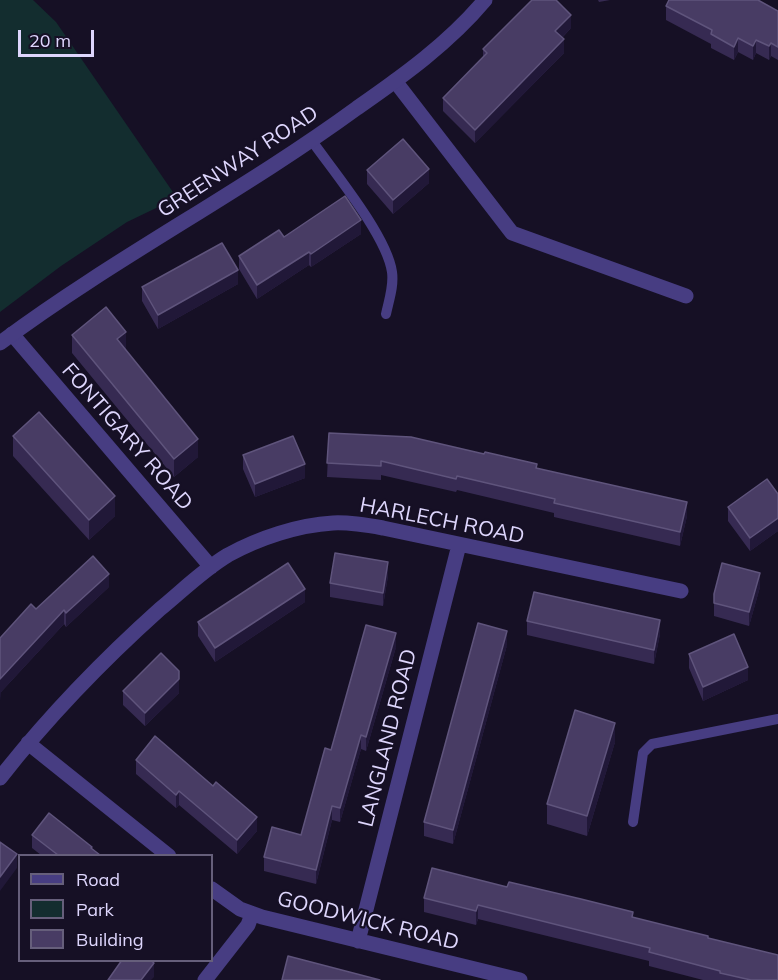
<!DOCTYPE html>
<style>
body{margin:0}
#map{position:relative;width:778px;height:980px;overflow:hidden;background:#161025;font-family:Mulish,sans-serif}
canvas{display:block}
.legend{position:absolute;left:18px;top:854px;width:195px;height:108px;box-sizing:border-box;background:#161025;border:2px solid #665f7b;margin:0;padding:8px 10px;list-style:none;font-size:18px;color:#ded6fd}
.legend li{display:flex;align-items:center;gap:12px;height:30px}
.legend b{width:30px;border:2px solid #665f7b}
.scale{position:absolute;left:18px;top:30px;width:76px;height:27px;box-sizing:border-box;border:3px solid #ded6fd;border-top:0;padding-left:8px;font-size:18px;line-height:21px;white-space:nowrap;color:#ded6fd;-webkit-text-stroke:4px #161025;paint-order:stroke}
</style>
<div id="map">
<canvas width="778" height="980"></canvas>
<ul class="legend">
<li><b style="height:8px;background:#473d82"></b>Road</li>
<li><b style="height:16px;background:#132d2f"></b>Park</li>
<li><b style="height:16px;background:#483c64"></b>Building</li>
</ul>
<div class="scale">20 m</div>
</div>
<script>
const g = document.querySelector('canvas').getContext('2d');
g.lineJoin = 'round';
function fill(path, color) { g.fillStyle = color; g.fill(path, 'evenodd'); }
function strokePath(path, color, width, dash) { g.strokeStyle = color; g.lineWidth = width; g.lineCap = dash ? 'butt' : 'round'; g.setLineDash(dash || []); g.stroke(path); }
function label(font, color, halo, rows, align = 'center') {
  g.font = font + ' Mulish,sans-serif'; g.lineWidth = 4.5; g.setLineDash([]); g.textBaseline = 'middle'; g.strokeStyle = halo; g.fillStyle = color; for (const [text, x, y, turn = 0] of rows) {
    g.save(); g.translate(x, y); g.rotate((+turn || 0) * Math.PI / 180); g.textAlign = isNaN(turn) ? turn : align; if (halo) g.strokeText(text, 0, 0); g.fillText(text, 0, 0); g.restore();
  }
}
const green = new Path2D(`
 M0 0H33L56 22 177 198 127 222 61 266 0 312Z`);
const service = new Path2D(`
 M312 141C334 172 387 236 392 272 394 286 389 300 386 314
 M633 822 643 753 652 744 778 719`);
const minor = new Path2D(`
 M395 81 512 233 686 296
 M12 334 211 567
 M28 743 169 856
 M0 778C48 717 102 661 160 609 182 591 203 570 228 555 259 538 298 525 333 523 349 522 366 525 383 528L681 591
 M212 889 240 909 262 917 520 980
 M358 941 459 545
 M205 980 248 925 252 914`);
const tertiary = new Path2D(`
 M0 343C114 258 242 192 357 108 403 76 449 43 485 0`);
const wall = new Path2D(`
 M598 0H610L599 2Z
 M666 6 778 11V60L771 56 769 60 756 53 753 60 738 52 734 60 711 48V44L666 20Z
 M571 28 562 38 564 53 475 143 443 111V98L483 58V49Z
 M367 170 429 183 393 214 367 184Z
 M361 234 311 267 309 265 257 299 239 269V256L284 237Z
 M238 284 158 329 142 301V287Z
 M72 335 126 350 198 457 174 477 72 353Z
 M329 433 687 516 680 546 554 517V513L457 490 456 492 381 475V480L327 477Z
 M13 436 115 516 89 540 13 456Z
 M243 455 305 478 255 497 243 469Z
 M778 494V531L750 551 728 521V507Z
 M388 576 383 606 330 597V583Z
 M109 587 66 627 64 624 1 692V700L0 638 36 609Z
 M760 587 749 626 714 616V594Z
 M305 602 215 662 198 636V622Z
 M527 621 660 634 654 664 527 635Z
 M507 645 453 844 424 836V822Z
 M396 647 366 751 361 749 340 822 332 820 316 884 264 871V857L301 835 331 750Z
 M689 654 748 680 703 701 689 668Z
 M123 691 179 693 145 726 123 705Z
 M615 742 587 836 547 824V804Z
 M136 760 213 786 257 831 237 854 179 805 176 808 136 774Z
 M32 835 92 849 100 855H41L32 848Z
 M507 887 633 917 708 938 778 980H703L649 966V961L478 919 476 925 424 912V898Z`);
const shadedWall = new Path2D(`
 M571 15V28L555 45V31Z
 M738 38V52L734 60V47Z
 M564 39V53L475 143V130Z
 M756 40V53L753 60V46Z
 M771 43V56L769 60V46Z
 M429 169V183L393 214V200Z
 M361 220V234L311 267V254Z
 M309 252V265L257 299V285Z
 M238 270V284L158 329V315Z
 M126 332V350L117 358V339Z
 M198 439V457L174 477V459Z
 M305 464V478L255 497V484Z
 M115 496V516L89 540V520Z
 M687 502V516L680 546V532Z
 M778 518V531L750 551V538Z
 M388 562V576L383 606V593Z
 M760 573V587L749 626V612Z
 M109 574V587L66 627V613Z
 M305 589V602L215 662V648Z
 M64 610V624L1 692 0 701V679Z
 M660 620V634L654 664V650Z
 M507 631V645L453 844V830Z
 M396 633V647L366 751V737Z
 M748 667V680L703 701V687Z
 M179 679V693L145 726V713Z
 M615 723V742L587 836V816Z
 M361 735V749L340 822V808Z
 M179 791V805L176 808V795Z
 M332 806V820L316 884V870Z
 M257 817V831L237 854V840Z
 M17 854V868L0 891V877Z
 M478 905V919L476 925V911Z
 M154 963V977L151 980H141Z`);
const building = new Path2D(`
 M532 0H556L571 15 555 31 564 39 475 130 443 98 487 53 483 49Z
 M669 0H758L778 11V47L771 43 769 46 756 40 753 46 738 38 734 47 711 34 712 30 666 6Z
 M403 139 429 169 393 200 367 170Z
 M345 196 361 220 311 254 309 252 257 285 239 256 279 230 284 237Z
 M222 243 238 270 158 315 142 287Z
 M106 307 126 332 117 339 198 439 174 459 72 335Z
 M39 412 115 496 89 520 13 436Z
 M329 433 411 437 484 454 485 452 537 464 536 468 687 502 680 532 554 503 555 499 457 476 456 479 381 461V466L327 463Z
 M293 436 305 464 255 484 243 455Z
 M767 479 778 494V518L750 538 728 507Z
 M335 553 388 562 383 593 330 583Z
 M93 556 109 574 66 613 64 610 0 679V638L31 604 36 609Z
 M288 563 305 589 215 648 198 622Z
 M722 563 760 573 749 612 714 603V594Z
 M534 592 660 620 654 650 527 621Z
 M478 623 507 631 453 830 424 822Z
 M366 625 396 633 366 737 361 735 340 808 332 806 316 870 264 857 272 827 301 835 325 748 331 750Z
 M734 634 748 667 703 687 689 654Z
 M161 653 179 671V679L145 713 123 691Z
 M575 710 615 723 587 816 547 804Z
 M155 736 213 786 216 782 257 817 237 840 179 791 176 795 136 760Z
 M49 813 92 847 91 848 100 855H58L32 835Z
 M0 842 17 854 0 877Z
 M432 868 507 887 509 882 581 899 633 912 632 917 708 936V938L778 955V980H751L720 973V971L649 952 650 948 478 905 476 911 424 898Z
 M288 956 380 980H282Z
 M122 960H150L154 963 141 980H108Z`);
const streetNames = [
 ["GREENWAY ROAD",238,162,-33],
 ["FONTIGARY ROAD",127,437,49],
 ["HARLECH ROAD",442,521,11],
 ["LANGLAND ROAD",388,738,-76],
 ["GOODWICK ROAD",368,921,14]
];
fill(green, '#132d2f');
strokePath(service, '#473d82', 10);
strokePath(minor, '#473d82', 15);
strokePath(tertiary, '#473d82', 15);
fill(wall, '#362a52');
fill(shadedWall, '#211838');
fill(building, '#483c64');
strokePath(building, '#5f547c', 1.5);
label('21px', '#ded6fd', '#161025', streetNames);
</script>
